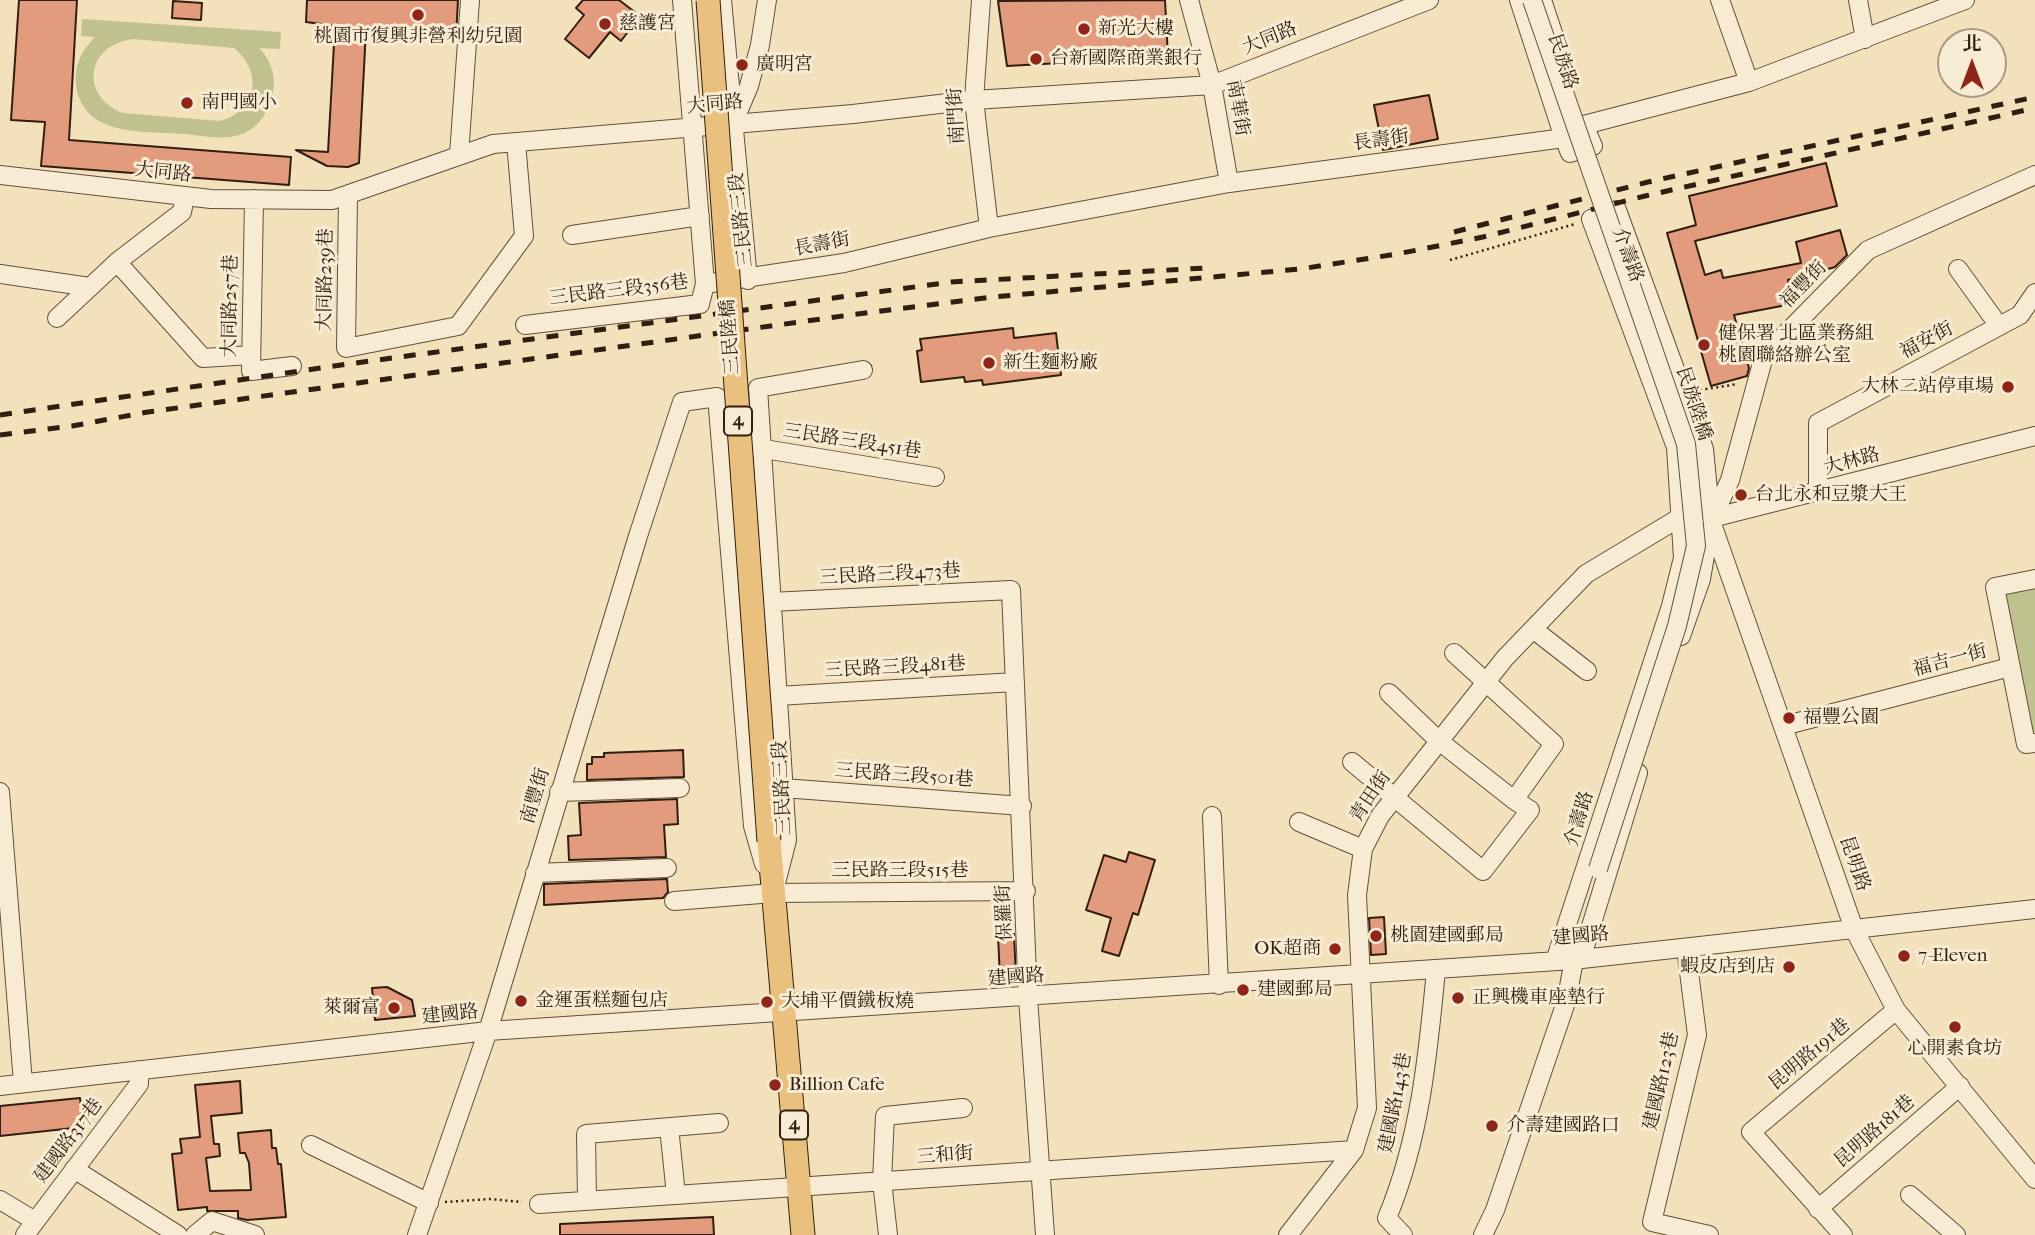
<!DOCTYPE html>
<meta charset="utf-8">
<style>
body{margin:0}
#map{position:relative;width:2035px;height:1235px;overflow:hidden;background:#f3e1bc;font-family:"IM FELL French Canon","Noto Serif TC",serif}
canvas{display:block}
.north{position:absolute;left:1937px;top:28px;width:70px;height:70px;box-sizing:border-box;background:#f7ecd3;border:2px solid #a89a85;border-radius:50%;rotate:0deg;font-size:19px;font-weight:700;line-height:28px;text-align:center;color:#311e11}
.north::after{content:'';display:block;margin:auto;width:24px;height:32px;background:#8f2418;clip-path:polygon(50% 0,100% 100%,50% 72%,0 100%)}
</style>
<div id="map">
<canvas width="2035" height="1235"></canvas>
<div class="north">北</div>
</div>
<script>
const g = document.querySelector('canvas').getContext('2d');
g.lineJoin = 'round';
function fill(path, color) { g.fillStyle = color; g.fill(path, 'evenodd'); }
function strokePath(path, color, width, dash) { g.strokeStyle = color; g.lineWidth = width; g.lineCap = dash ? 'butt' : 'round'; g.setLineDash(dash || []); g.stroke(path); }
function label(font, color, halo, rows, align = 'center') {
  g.font = font + ' "IM FELL French Canon","Noto Serif TC",serif'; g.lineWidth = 6; g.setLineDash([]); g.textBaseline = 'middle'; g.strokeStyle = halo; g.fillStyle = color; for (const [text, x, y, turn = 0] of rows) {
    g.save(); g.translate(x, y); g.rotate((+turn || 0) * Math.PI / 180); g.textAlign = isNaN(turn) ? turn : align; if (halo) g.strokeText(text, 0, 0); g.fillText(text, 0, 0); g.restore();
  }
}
const green = new Path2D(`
 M82 19 281 32 280 49 259 48C272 61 277 79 272 97 268 111 261 124 248 131 230 142 205 136 185 134 145 131 82 138 76 84 74 65 82 50 95 37L81 36ZM133 39 234 48C263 72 258 111 220 121L123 113C79 96 86 45 133 39Z
 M2035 585V732H2028L2002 592Z`);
const building = new Path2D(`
 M19 0H77L69 140 291 157 289 185 41 166 45 122 11 120Z
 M307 0H458L456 36 366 30 359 163 348 167 327 166 296 150 328 152 335 26 306 22Z
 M583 0H619L640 16 621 41 610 32 589 58 565 39 584 15 576 8Z
 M1165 0 1168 57 1007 66 998 1Z
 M173 1 202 3 201 20 172 18Z
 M1429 95 1438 139 1383 150 1374 105Z
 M1826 163 1837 206 1695 241 1705 275 1721 270 1723 278 1801 263 1796 242 1840 230 1847 255 1835 267 1788 280 1792 304 1734 315 1749 368 1747 376 1711 386 1667 233 1696 225 1689 196Z
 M1013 328 1014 338 1056 333 1061 375 983 385 982 380 965 382 964 377 921 382 917 351 922 350 920 339Z
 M683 750 684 777 587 780V764H592V757H604V753Z
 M677 799 678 824 664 825 666 857 569 860 568 836 581 835 579 803Z
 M1129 852 1155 860 1138 915 1133 913 1119 956 1102 951 1111 918 1086 910 1104 855 1126 862Z
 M667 879 668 892 663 898 544 905V884Z
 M1384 917 1386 954 1371 955 1369 918Z
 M1014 934 1016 978 1000 979 998 935Z
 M387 987 412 1000 415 1016 375 1020 372 988Z
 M240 1081 242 1113 211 1116 214 1144H219L220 1156 206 1158 210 1191 251 1190 249 1163 245 1153H240L238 1133 271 1130 272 1148H276L278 1164H281L286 1217 247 1220 238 1218V1211H207V1207L178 1210 172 1154 182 1153 180 1139 200 1137 195 1085Z
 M80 1098 83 1127 0 1136V1106Z
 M713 1217 714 1235H560V1224Z`);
const path = new Path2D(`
 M1450 260 1575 224
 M1700 390 1738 384
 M445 1202 490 1199 522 1202`);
const minor = new Path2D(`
 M722 0 748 280
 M981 0 974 100 989 228
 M1189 0 1212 85 1229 183
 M1519 0 1564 138
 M1542 0 1568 78
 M1720 0 1749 82
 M1858 0 1865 39
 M734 121 749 86 760 45 767 0
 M459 155 470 0
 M0 175 211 199 332 200 493 144 853 114 974 100 1212 85 1429 0
 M348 196 346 348 458 326 524 236 516 142
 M254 199 251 371 292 366
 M572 235 700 216
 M117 262 203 358 251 355
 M1958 269 1999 326
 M0 274 90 287
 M705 284 844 263 989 228 1229 183 1564 138 1570 153 1593 146 1584 125 1749 82 1965 0
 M57 318 117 262 182 212 185 197
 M525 325 700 304 705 284 682 0
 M752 447 935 477
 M1818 493V423L2020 315 2035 293
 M1704 520 2035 436
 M1711 521 1854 929 1896 1010 2035 1179
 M1711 521 1730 480 1764 356 1868 250 2035 175
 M2035 579 1995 587 2026 744 2035 743
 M771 602 1011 590 1028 998 1045 1235
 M1533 629 1587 671
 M1389 693 1439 741 1514 800
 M777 696 1015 682
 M1783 726 2010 667
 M1352 762 1483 871 1530 810 1514 800 1554 744 1454 653
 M783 788 1022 806
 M0 792 23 1083
 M559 792 680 788
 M1212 816 1219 985
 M1299 822 1363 849
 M535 873 667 868
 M776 883 787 840 758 388 863 370
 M674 901 773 893 1026 891
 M1686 948 1697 1035 1652 1222 1709 1235
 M1581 959 1638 773
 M1555 961 1671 606 1683 558 1676 447 1591 219 1617 210 1704 449 1711 521 1701 579 1681 636
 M0 1086 488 1031 1573 960 2035 909
 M669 1127 676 1195
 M311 1145 429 1203
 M74 1169 178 1235
 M1910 1195 1956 1235
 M0 1200 35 1221
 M587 1200 586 1134 719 1123
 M539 1204 1354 1150
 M1818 1209 1960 1086
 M25 1235 139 1084V1070
 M195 1235 212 1221 255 1235
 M417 1235 488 1031 638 536 682 402 717 397 753 826 764 864
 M888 1235 882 1181 885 1116 963 1108
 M1288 1235 1354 1150 1367 1108 1357 895 1363 849 1380 816 1505 658 1586 574 1679 518
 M1403 1235 1387 1218C1420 1139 1428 1055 1436 970
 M1483 1235 1495 1210 1566 1002 1576 950
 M1843 1235 1751 1132 1896 1010`);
const major = new Path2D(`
 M769 841 803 1235`);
const rail = new Path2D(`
 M1454 232 1648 182 2035 97
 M0 415 341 365 951 282 1205 268
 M0 435 72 426 148 412 850 315 993 297 1300 269 1397 254 1483 237 1645 196 2035 108`);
const minorBridge = new Path2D(`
 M1532 0 1686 444 1696 546 1677 626 1598 869`);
const majorBridge = new Path2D(`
 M708 0 769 841`);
const markers = [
 [418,15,7,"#8f2418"],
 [605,24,7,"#8f2418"],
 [1084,29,7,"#8f2418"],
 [1036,59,7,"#8f2418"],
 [742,65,7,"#8f2418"],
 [187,103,7,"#8f2418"],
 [1704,345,7,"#8f2418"],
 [989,363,7,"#8f2418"],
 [2008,387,7,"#8f2418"],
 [1741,495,7,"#8f2418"],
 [1789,718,7,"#8f2418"],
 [1376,936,7,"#8f2418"],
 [1335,949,7,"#8f2418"],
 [1904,956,7,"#8f2418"],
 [1789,967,7,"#8f2418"],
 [1243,990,7,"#8f2418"],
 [1458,998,7,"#8f2418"],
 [521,1001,7,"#8f2418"],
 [767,1002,7,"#8f2418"],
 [394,1008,7,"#8f2418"],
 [1955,1027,7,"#8f2418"],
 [775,1085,7,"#8f2418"],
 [1492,1126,7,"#8f2418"]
];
const shields = [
 [738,421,28],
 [794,1125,28]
];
const shieldNames = [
 ["4",738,421],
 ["4",794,1125]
];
const poiNames = [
 ["慈護宮",619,24],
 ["新光大樓",1098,29],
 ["桃園市復興非營利幼兒園",418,37,"center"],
 ["台新國際商業銀行",1050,59],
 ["廣明宮",756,65],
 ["南門國小",201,103],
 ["健保署 北區業務組",1718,334],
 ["桃園聯絡辦公室",1718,356],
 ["新生麵粉廠",1003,363],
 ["大林二站停車場",1994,387,"right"],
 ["台北永和豆漿大王",1755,495],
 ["福豐公園",1803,718],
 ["桃園建國郵局",1390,936],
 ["OK超商",1321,949,"right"],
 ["7-Eleven",1918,956],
 ["蝦皮店到店",1775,967,"right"],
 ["建國郵局",1257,990],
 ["正興機車座墊行",1472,998],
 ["金運蛋糕麵包店",535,1001],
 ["大埔平價鐵板燒",781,1002],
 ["萊爾富",380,1008,"right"],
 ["心開素食坊",1955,1049,"center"],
 ["Billion Cafe",789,1085],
 ["介壽建國路口",1506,1126]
];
const streetNames = [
 ["大同路",1270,39,-22],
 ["民族路",1562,62,72],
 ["大同路",715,105,-5],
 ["南華街",1237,108,80],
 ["南門街",957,116,-93],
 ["長壽街",1381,141,-8],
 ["大同路",163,173,6],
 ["三民路三段",742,220,-96],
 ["長壽街",822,245,-11],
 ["介壽路",1627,255,70],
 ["大同路239巷",326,280,-89],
 ["福豐街",1804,285,-46],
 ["三民路三段356巷",619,291,-7],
 ["大同路257巷",231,306,-89],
 ["三民陸橋",731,337,-94],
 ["福安街",1927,341,-28],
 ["民族陸橋",1693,404,72],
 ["三民路三段451巷",852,442,9],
 ["大林路",1852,462,-15],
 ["三民路三段473巷",890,575,-3],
 ["福吉一街",1950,661,-15],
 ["三民路三段481巷",895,668,-3],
 ["三民路三段501巷",904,776,4],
 ["三民路三段",783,788,-93],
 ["南豐街",536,796,-73],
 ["青田街",1371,797,-56],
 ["介壽路",1580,819,-73],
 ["昆明路",1854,864,71],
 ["三民路三段515巷",900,871],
 ["保羅街",1005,913,-92],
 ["建國路",1581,937,-5],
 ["建國路",1016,978,-4],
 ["建國路",450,1015,-6],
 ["昆明路191巷",1810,1055,-40],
 ["建國路123巷",1662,1081,-77],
 ["建國路143巷",1396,1103,-79],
 ["昆明路181巷",1875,1132,-41],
 ["建國路317巷",69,1141,-53],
 ["三和街",945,1156,-4]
];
fill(green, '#bfc28e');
fill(building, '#e29b7c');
strokePath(building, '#311e11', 2);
strokePath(minor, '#624f3c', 20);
strokePath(major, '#311e11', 25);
strokePath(path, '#311e11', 2.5, [2, 3.5]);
strokePath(minor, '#f7ecd3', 18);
strokePath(major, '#eac07e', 23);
strokePath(rail, '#311e11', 5, [12, 12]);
strokePath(minorBridge, '#624f3c', 20, []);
strokePath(majorBridge, '#311e11', 25, []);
strokePath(minorBridge, '#f7ecd3', 18);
strokePath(majorBridge, '#eac07e', 23);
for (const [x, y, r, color] of markers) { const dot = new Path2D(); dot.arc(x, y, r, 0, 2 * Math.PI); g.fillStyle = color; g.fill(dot); strokePath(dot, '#f7ecd3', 2.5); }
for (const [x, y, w] of shields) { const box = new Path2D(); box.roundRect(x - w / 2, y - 14.5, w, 29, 5); g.fillStyle = '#f7ecd3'; g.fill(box); strokePath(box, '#311e11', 2); }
label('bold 18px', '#311e11', null, shieldNames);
label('19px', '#311e11', '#f7ecd3', poiNames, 'left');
label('19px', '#311e11', '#f7ecd3', streetNames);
</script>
